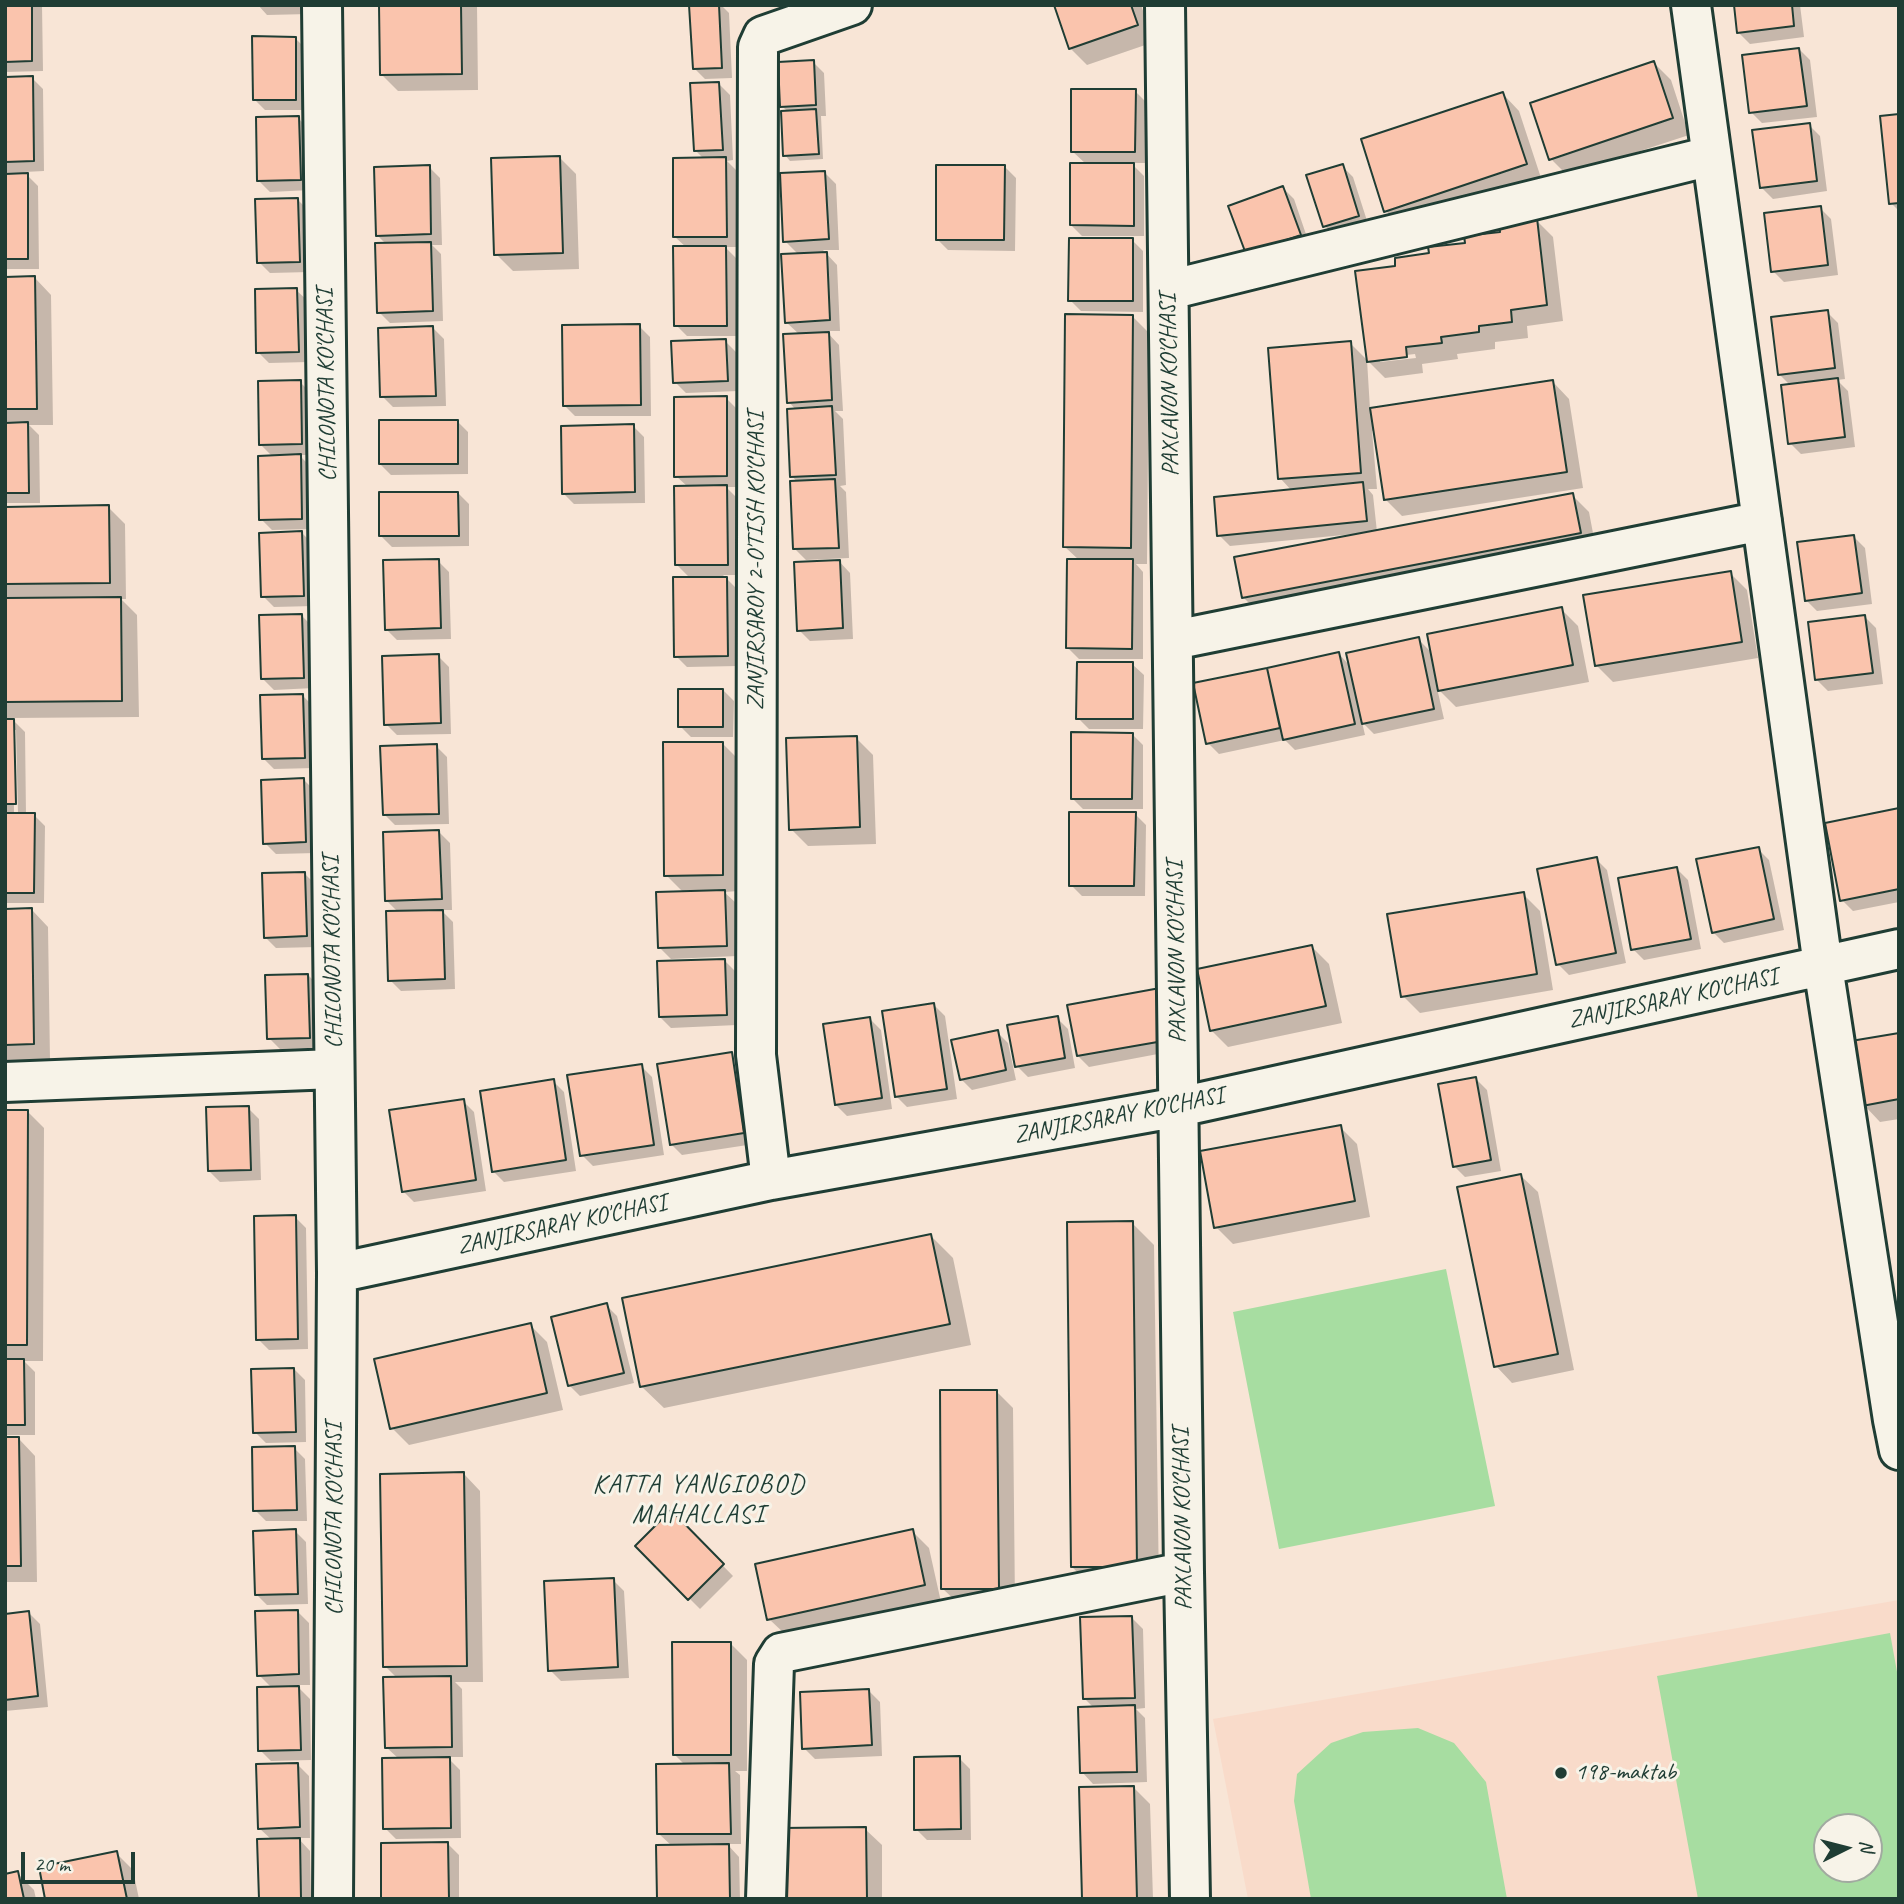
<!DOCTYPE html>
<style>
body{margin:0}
#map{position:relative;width:1904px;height:1904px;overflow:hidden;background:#f8e5d6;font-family:Caveat,sans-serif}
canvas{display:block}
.frame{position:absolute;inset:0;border:7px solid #1f3d34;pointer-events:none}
.north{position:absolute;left:1813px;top:1813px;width:70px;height:70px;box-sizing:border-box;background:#f7f3e8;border:2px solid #a1aaa0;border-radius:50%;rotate:84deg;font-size:19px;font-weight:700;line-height:28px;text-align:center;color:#1f3d34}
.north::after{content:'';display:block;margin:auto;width:24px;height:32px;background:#1f3d34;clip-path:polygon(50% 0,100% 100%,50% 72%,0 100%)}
.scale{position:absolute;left:21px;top:1852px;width:114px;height:32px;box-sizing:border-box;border:4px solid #1f3d34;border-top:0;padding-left:9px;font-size:21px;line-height:24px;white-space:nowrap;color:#1f3d34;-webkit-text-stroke:5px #f7f3e8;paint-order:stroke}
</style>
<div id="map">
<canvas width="1904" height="1904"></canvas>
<div class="frame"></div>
<div class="north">N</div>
<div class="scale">20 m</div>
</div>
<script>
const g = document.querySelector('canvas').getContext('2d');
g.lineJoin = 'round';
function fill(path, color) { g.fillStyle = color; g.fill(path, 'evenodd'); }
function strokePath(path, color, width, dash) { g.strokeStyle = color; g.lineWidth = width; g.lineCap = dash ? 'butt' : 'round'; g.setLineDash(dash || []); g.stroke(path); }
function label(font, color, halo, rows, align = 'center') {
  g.font = font + ' Caveat,sans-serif'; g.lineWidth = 6; g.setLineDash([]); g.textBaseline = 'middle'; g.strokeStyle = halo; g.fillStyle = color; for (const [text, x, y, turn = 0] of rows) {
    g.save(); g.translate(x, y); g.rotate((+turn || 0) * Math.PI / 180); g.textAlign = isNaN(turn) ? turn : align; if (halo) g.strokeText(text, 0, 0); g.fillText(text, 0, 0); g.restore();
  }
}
const built = new Path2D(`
 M1899 1600V1899H1248L1213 1719ZM1827 1827H1869V1869H1827Z`);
const green = new Path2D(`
 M1446 1269 1495 1506 1279 1549 1233 1312Z
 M1890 1633 1899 1683V1899H1698L1657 1676ZM1827 1827H1869V1869H1827Z
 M1418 1728 1454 1743 1486 1782 1507 1899H1311L1294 1801 1297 1774 1331 1743 1363 1732Z`);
const shadow = new Path2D(`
 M5 5H42L43 71 5 72Z
 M258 5H309V14L267 15Z
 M381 5H477L478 90 398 91 382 75Z
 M691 5H721L729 13 732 78 705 79 694 68Z
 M1055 5H1141L1154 42 1087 65 1070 48Z
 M1735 5H1800L1804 37 1750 44 1739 33Z
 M295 38 306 49V110H265L254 99Z
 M1799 49 1810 60 1817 117 1762 123 1751 112Z
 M813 62 824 73 826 116H821L823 159 790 161 785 155 788 112 782 106Z
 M1654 63 1671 80 1689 135 1567 175 1551 159Z
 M32 78 43 89 44 171 24 172 38 186 39 269H5V79Z
 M719 84 730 95 733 160 727 161 736 170 737 247H725L737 259V336H687L676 325 687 248 675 237 704 159 695 150Z
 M1135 91 1146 102 1145 163H1131L1144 176V236H1082L1071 225 1086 164 1072 151Z
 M1503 94 1519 111 1542 181 1402 227 1386 211Z
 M1899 116V211L1891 203Z
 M298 118 309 129 311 190 270 192 259 181Z
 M1809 125 1820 136 1827 191 1773 199 1762 188Z
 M559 157 576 174 579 269 513 271 496 254Z
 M1342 166 1353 177 1369 227 1336 237 1325 226Z
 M429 167 440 178 442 245H432L441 254 443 321 390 323 379 312 387 245 377 235Z
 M1005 167 1016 178 1015 251 948 250 937 239Z
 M825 173 836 184 839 250H823L837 265 840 331H826L839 345 843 411H835L843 419 846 485 840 486 846 492 849 558 806 560 795 549 798 483 792 476 796 410 789 402 800 335 786 322 799 255 785 241Z
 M1283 188 1294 199 1310 246 1258 264Z
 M297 199 308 210 310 272 270 273 259 262Z
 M1820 208 1831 219 1838 275 1784 282 1773 271Z
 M1536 220 1553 237 1563 321 1527 326 1528 338 1495 342V349L1457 354 1458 359 1422 364 1423 373 1385 378 1368 361 1397 267 1502 234ZM1415 354 1416 358 1380 362V358Z
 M1132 240 1143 251V312L1081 311 1070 300Z
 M5 278H35L51 295 53 425H29L39 435 40 503H5Z
 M296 290 308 301 309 362 269 363 258 352Z
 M1827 312 1838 323 1845 379 1837 380 1848 391 1855 447 1801 454 1790 443 1791 386 1780 375Z
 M1132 316 1149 333 1147 564H1136L1143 572V659H1079L1068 648 1079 560 1065 547Z
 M639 326 650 337 651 416H575L564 405Z
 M433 328 444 339 446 406 393 407 382 396Z
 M725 341 736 352 738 391 686 393 675 382Z
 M1350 343 1367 360 1370 409 1553 382 1569 399 1583 488 1402 516 1385 499 1375 430 1372 431 1377 489H1368L1373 495 1377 532 1572 495 1589 512 1596 549 1260 614 1243 597 1354 536V534L1230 546 1219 535 1292 491 1280 478Z
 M300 382 311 393 312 455H299L311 467 313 529 272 530 261 519 273 457 261 445Z
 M726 398 737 409V487H726L737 498 738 575H723L737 589 738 666 687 667 676 656 691 579 677 565 688 487 676 476Z
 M457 421 468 432V474L391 475 380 464Z
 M633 426 644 437 645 503 574 504 563 493Z
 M458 493 469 504V546L392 547 381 536Z
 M108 507 125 524 126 599H121L137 615 139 717 11 718 25 732 26 815H34L45 826 44 903H5V508ZM13 730H16L18 813H14Z
 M302 533 313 544 314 606 274 607 263 596Z
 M1854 537 1865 548 1872 604 1817 611 1806 600Z
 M837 559 850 573 853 639 810 641 799 630Z
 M438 561 449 572 451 639 397 640 386 629Z
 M1730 573 1747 590 1758 658 1613 682 1596 665Z
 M1561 609 1578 626 1589 682 1456 707 1437 688 1444 719 1374 734 1362 722 1365 735 1295 750 1285 740 1219 754 1208 743 1195 685 1339 654 1351 667 1418 639 1432 653Z
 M302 616 313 627 314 688 274 690 263 679Z
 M1865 617 1876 628 1883 684 1828 691 1817 680Z
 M438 656 449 667 451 734 397 735 386 724Z
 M1132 664 1144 675 1143 729H1089L1078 718Z
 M723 690 734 701 733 737H691L680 726Z
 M302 695 313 706 315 768 274 769 263 758Z
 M1132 734 1143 745V809H1083L1072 798Z
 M856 738 873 755 876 844 808 846 791 829Z
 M722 743 739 760V891L724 892 735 902 737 956 671 959 660 948 684 893 666 875Z
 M436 746 447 757 449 824 395 825 384 814Z
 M304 780 315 791 316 853 276 854 265 843Z
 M1899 810V902L1853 911 1842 900Z
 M1135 814 1146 825 1145 896H1082L1071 885Z
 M439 832 450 843 452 910H441L453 922 455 989 401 991 390 980 399 913 387 901Z
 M1758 849 1769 860 1784 930 1724 943 1713 932Z
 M1596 859 1607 870 1626 963 1569 975 1558 964Z
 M1677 869 1688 880 1701 949 1644 960 1633 949Z
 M305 874 316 885 317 947 276 948 265 937Z
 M1523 894 1540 911 1553 990 1420 1013 1403 996Z
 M5 910H32L48 927 50 1060 5 1061Z
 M1312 947 1329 964 1342 1023 1228 1047 1211 1030Z
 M724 960 735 971 737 1025 671 1028 660 1017Z
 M308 975 319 986 320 1048 280 1049 269 1038Z
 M1159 990 1179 1050 1089 1067 1078 1056Z
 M934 1005 945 1016 957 1099 907 1107 896 1096Z
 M1057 1018 1068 1029 1075 1068 1028 1077 1014 1063Z
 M870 1019 881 1030 892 1109 847 1116 836 1105Z
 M997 1032 1008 1043 1016 1080 972 1090 961 1079Z
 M1899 1035V1119L1880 1122 1864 1105Z
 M731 1054 742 1065 754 1144 682 1155 671 1144Z
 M641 1066 652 1077 664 1155 593 1166 582 1155Z
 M1476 1079 1487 1090 1501 1171 1465 1177 1454 1166Z
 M553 1081 564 1092 576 1171 504 1182 493 1171Z
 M463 1101 474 1112 486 1191 414 1202 403 1191Z
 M248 1108 259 1119 261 1180 220 1182 209 1171Z
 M5 1111H27L44 1128 43 1361H24L35 1372V1435H5Z
 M1340 1127 1357 1144 1370 1217 1233 1244 1216 1227Z
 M1521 1176 1538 1192 1574 1370 1512 1383 1496 1366Z
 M295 1217 306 1228 308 1349 269 1350 258 1339Z
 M1132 1223 1154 1245 1159 1588 1095 1589 1072 1567Z
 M931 1236 953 1258 971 1345 664 1408 641 1386Z
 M606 1305 617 1316 634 1383 580 1396 569 1385Z
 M530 1325 547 1342 563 1410 409 1445 392 1428Z
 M294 1369 305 1380 306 1442 266 1443 255 1432Z
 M996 1391 1013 1408 1015 1605H960L943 1589Z
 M5 1439H19L35 1456 37 1582H5Z
 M294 1448 305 1459 307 1521H266L255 1510Z
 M464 1474 480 1491 483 1682H455L462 1689 463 1757H447L460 1770 461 1838 396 1839 385 1828 399 1759 386 1747 397 1678 385 1666Z
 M671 1513 733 1576 700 1609 637 1546Z
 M295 1531 306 1542 308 1604 267 1605 256 1594Z
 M912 1531 929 1548 941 1602 786 1635 769 1619Z
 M613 1580 624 1591 629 1678 561 1681 550 1670Z
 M298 1612 309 1623 310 1685H296L310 1699 311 1760 271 1761 260 1750 272 1688 259 1675Z
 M29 1613 40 1624 48 1707 5 1711V1616Z
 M1132 1618 1143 1629 1145 1708 1136 1709 1145 1718 1147 1782 1093 1784 1082 1772 1094 1708 1084 1698Z
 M730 1643 747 1660V1771H735L740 1775 741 1844H727L739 1857 740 1899H659L672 1846 659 1834 685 1765 674 1754Z
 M869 1691 880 1702 882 1756 815 1759 804 1748Z
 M959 1758 970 1769 971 1840H927L916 1829Z
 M298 1765 309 1776 310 1838H298L310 1851 311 1899H261L272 1840 259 1828Z
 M1134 1788 1150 1804 1153 1899H1083Z
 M865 1829 882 1845V1899H785Z
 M448 1844 459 1855V1899H383Z
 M116 1853 133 1870 139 1899H47Z
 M17 1873 34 1890 36 1899H5Z`);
const building = new Path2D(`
 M5 5H32V61L5 62Z
 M379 5H461L462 74 380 75Z
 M689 5H719L722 68 693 69Z
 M1054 5H1131L1138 25 1069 49Z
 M1734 5H1792L1794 26 1737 33Z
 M252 36 296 37V100H253Z
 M1799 48 1807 106 1749 113 1742 55Z
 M814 60 816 105 780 107 778 62Z
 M1654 61 1673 118 1549 160 1530 103Z
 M33 76 34 161 5 162V77Z
 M719 82 723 150 694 151 690 83Z
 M1071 89H1136L1135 152H1071Z
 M1503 92 1527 164 1384 212 1361 139Z
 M816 109 819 154 783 156 781 111Z
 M1899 114V203L1889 204 1880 116Z
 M299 116 301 180 257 181 256 117Z
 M1810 123 1817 181 1760 188 1752 130Z
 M560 156 563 253 494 255 491 158Z
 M726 157 727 237H673V158Z
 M1070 163H1134V226L1070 225Z
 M1343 164 1359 216 1323 227 1306 175Z
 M430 165 431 234 376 236 374 167Z
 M936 165H1005L1004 240H936Z
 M825 171 829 239 783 242 780 173Z
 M28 173V259H5V174Z
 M1283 186 1301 235 1246 254 1228 206Z
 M298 198 300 262 257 263 255 199Z
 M1821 206 1828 265 1771 272 1764 213Z
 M1537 218 1547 305 1511 310 1512 322 1479 326V332L1441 337 1442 343 1406 347 1407 357 1367 362 1355 271 1395 266V258L1429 253 1428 247 1465 243 1464 236 1500 232 1499 222Z
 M1069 238H1133V301H1068Z
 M431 242 433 311 377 313 375 243Z
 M673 246H726L727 326H674Z
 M827 252 830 320 785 323 781 254Z
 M35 276 37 409H5V277Z
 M297 288 299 352 256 353 255 289Z
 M1828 310 1835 368 1778 375 1771 317Z
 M1065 314 1133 315 1131 548 1063 547Z
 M640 324 641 405 563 406 562 325Z
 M433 326 436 396 380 397 378 328Z
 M829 332 832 400 787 403 783 334Z
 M726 339 728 381 673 383 671 341Z
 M1351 341 1361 473 1278 479 1268 348Z
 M1838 378 1845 437 1788 444 1781 385Z
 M301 380 302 444 259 445 258 381Z
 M1553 380 1567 472 1384 500 1370 408Z
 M727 396V476L674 477V397Z
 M832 406 836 475 790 477 787 409Z
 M379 420H458V464H379Z
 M28 422 29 493H5V423Z
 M634 424 635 492 562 494 561 426Z
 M301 454 302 519 259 520 258 456Z
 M835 479 839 548 793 549 790 481Z
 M1363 482 1367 521 1217 536 1214 497Z
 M727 485 728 565H675L674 486Z
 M379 492H458L459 536H379Z
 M1573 493 1581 533 1242 598 1234 557Z
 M109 505 110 583 5 584V507Z
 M302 531 304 596 261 597 259 533Z
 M1854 535 1862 593 1805 601 1797 542Z
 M439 559 441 628 385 630 383 560Z
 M1067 559H1133L1132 649 1066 648Z
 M840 560 843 628 797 631 794 562Z
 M1731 571 1742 642 1595 666 1583 595Z
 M673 577H727L728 656 674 657Z
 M121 597 122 701 5 702V598Z
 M1562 607 1573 665 1438 691 1427 634Z
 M302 614 304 678 261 679 259 615Z
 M1865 615 1873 673 1815 680 1808 622Z
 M1419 637 1434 709 1362 724 1346 653Z
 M1339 652 1355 724 1283 740 1267 668Z
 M439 654 441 723 384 725 382 656Z
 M1077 662H1133V719H1076Z
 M1267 668 1280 728 1206 744 1193 683Z
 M678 689H723V727H678Z
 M303 694 305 758 262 759 260 695Z
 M5 719H14L16 804H5Z
 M1071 732 1133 733 1132 799H1071Z
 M857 736 860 827 789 830 786 738Z
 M663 742H723V875L664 876Z
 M437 744 439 814 383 815 380 746Z
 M304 778 306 842 263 844 261 780Z
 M1899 808V889L1840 901 1825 823Z
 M1069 812H1136L1134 886H1069Z
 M5 813H35L34 893H5Z
 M439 830 442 899 385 901 383 832Z
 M1759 847 1774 919 1712 933 1696 859Z
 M1597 857 1616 953 1556 965 1537 869Z
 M1677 867 1691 939 1631 950 1618 878Z
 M305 872 307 936 264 938 262 873Z
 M725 890 727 946 658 948 656 892Z
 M1524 892 1537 974 1401 997 1387 914Z
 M32 908 34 1044 5 1045V909Z
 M443 910 445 979 388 981 386 911Z
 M1312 945 1326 1006 1210 1031 1197 969Z
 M725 959 727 1015 659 1017 657 961Z
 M308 974 310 1038 267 1039 265 975Z
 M1160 988 1169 1040 1077 1056 1067 1005Z
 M934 1003 947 1089 895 1097 882 1011Z
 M1058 1016 1065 1058 1015 1067 1007 1025Z
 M870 1017 882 1098 835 1105 823 1024Z
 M998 1030 1006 1070 960 1080 951 1040Z
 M1899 1033V1099L1862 1106 1851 1041Z
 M732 1052 744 1133 670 1145 657 1064Z
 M642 1064 654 1145 580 1156 567 1075Z
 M1476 1077 1491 1160 1453 1167 1438 1084Z
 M554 1079 566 1160 492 1172 480 1091Z
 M464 1099 476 1180 402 1192 389 1110Z
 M249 1106 251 1170 208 1171 206 1107Z
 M5 1110H28L27 1345H5Z
 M1341 1125 1355 1201 1214 1228 1200 1151Z
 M1521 1174 1558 1354 1494 1367 1457 1187Z
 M296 1215 298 1339 256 1340 254 1216Z
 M1133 1221 1137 1567H1071L1067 1222Z
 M931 1234 950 1324 640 1387 622 1298Z
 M607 1303 624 1373 568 1386 551 1317Z
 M531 1323 547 1393 390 1429 374 1359Z
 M5 1359H24L25 1425H5Z
 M294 1368 296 1432 253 1433 251 1369Z
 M940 1390H997L999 1589H941Z
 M5 1437H19L21 1566H5Z
 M295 1446 297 1510 253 1511 252 1447Z
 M464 1472 467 1666 383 1667 380 1474Z
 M671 1510 724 1564 688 1600 635 1546Z
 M296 1529 298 1594 255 1595 253 1531Z
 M913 1529 925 1585 767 1620 755 1564Z
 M614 1578 618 1667 548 1671 544 1581Z
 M298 1610 299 1674 257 1676 255 1611Z
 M29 1611 38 1696 5 1700V1614Z
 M1132 1616 1135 1698 1083 1699 1080 1617Z
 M672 1642H731V1755H673Z
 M451 1676 452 1747 385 1748 383 1677Z
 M299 1686 301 1750 258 1751 257 1687Z
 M869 1689 872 1745 802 1749 800 1692Z
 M1135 1705 1137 1772 1080 1773 1078 1707Z
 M960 1756 961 1829 914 1830V1757Z
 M450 1757 451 1828 383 1829 382 1758Z
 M298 1763 300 1827 258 1829 256 1764Z
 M729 1763 731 1834H657L656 1764Z
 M1134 1786 1137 1899H1082L1079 1787Z
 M866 1827 867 1899H783L782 1828Z
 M300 1838 301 1899H259L257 1839Z
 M448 1842 449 1899H381V1843Z
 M729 1844 730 1899H657L656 1845Z
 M117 1851 127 1899H45L39 1867Z
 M18 1871 24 1899H5V1874Z`);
const minor = new Path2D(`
 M322 5 337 1273 333 1899
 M1165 5 1184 1572 1190 1899
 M1691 5 1823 966 1893 1420 1899 1450
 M1169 290 1711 156
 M1174 640 1762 521
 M5 1082 334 1069
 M771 1180 756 1055 758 47 763 36 852 5
 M337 1273 771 1180 1179 1107 1899 949
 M766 1899 774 1664 781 1653 1184 1572`);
const markers = [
 [1561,1773,7,"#1f3d34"]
];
const streetNames = [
 ["CHILONOTA KO'CHASI",327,385,-91],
 ["PAXLAVON KO'CHASI",1170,385,-91],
 ["ZANJIRSAROY 2-O'TISH KO'CHASI",757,561,-90],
 ["CHILONOTA KO'CHASI",333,952,-91],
 ["PAXLAVON KO'CHASI",1177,952,-91],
 ["ZANJIRSARAY KO'CHASI",1673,999,-12],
 ["ZANJIRSARAY KO'CHASI",1119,1116,-11],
 ["ZANJIRSARAY KO'CHASI",562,1225,-12],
 ["CHILONOTA KO'CHASI",335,1519,-90],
 ["PAXLAVON KO'CHASI",1183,1519,-91]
];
const poiNames = [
 ["198-maktab",1575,1773]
];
const neighbourhoodNames = [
 ["KATTA YANGIOBOD",699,1485],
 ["MAHALLASI",699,1515]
];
fill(built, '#f9dbca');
fill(green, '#a7dda1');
fill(shadow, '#0003');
fill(building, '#fac4ad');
strokePath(building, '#1f3d34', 2);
strokePath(minor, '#1f3d34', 44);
strokePath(minor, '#f7f3e8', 38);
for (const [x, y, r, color] of markers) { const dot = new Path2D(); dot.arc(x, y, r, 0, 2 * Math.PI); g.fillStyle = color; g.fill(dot); strokePath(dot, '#f7f3e8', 2.5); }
label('24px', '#1f3d34', '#f7f3e8', streetNames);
label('24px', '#1f3d34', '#f7f3e8', poiNames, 'left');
g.letterSpacing = '2px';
label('26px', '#1f3d34', '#f7f3e8', neighbourhoodNames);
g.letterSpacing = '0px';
</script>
